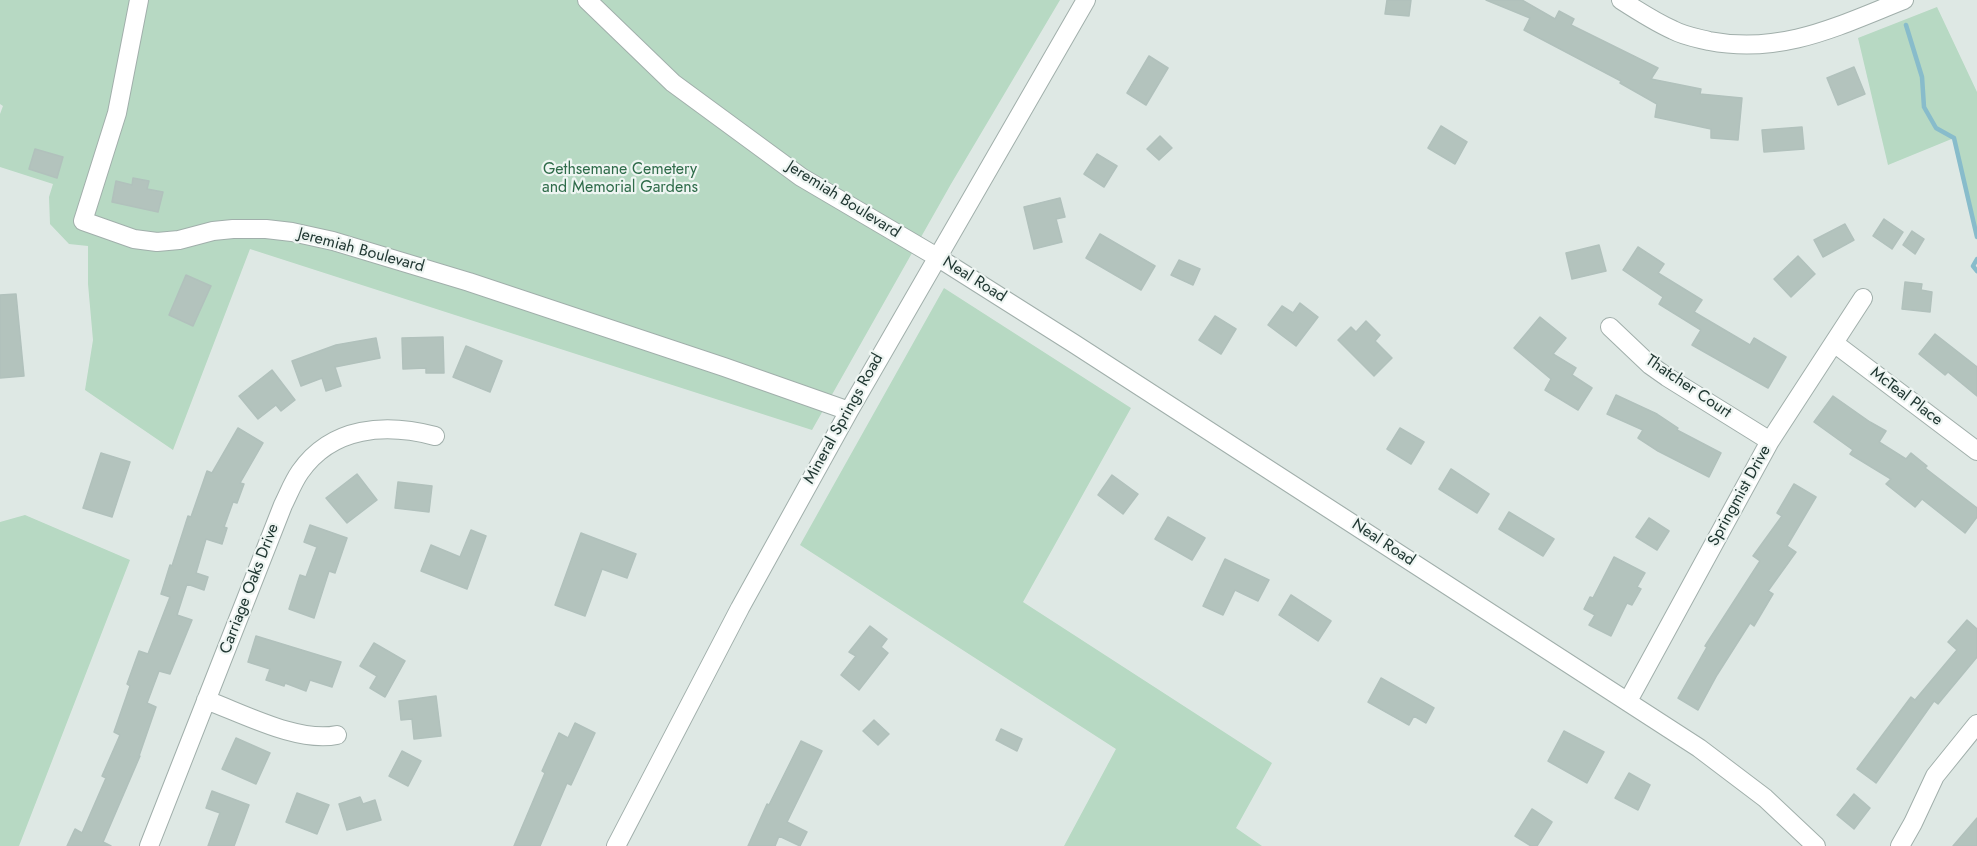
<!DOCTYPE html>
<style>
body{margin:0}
canvas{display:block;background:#dee8e4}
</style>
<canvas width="1977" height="846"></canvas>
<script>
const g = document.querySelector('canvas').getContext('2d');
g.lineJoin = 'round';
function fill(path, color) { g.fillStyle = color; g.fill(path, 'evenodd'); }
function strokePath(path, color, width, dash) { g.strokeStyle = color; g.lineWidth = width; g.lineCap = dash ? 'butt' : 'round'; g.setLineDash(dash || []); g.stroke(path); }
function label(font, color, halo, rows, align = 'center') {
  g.font = font + ' Jost,sans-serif'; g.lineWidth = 4.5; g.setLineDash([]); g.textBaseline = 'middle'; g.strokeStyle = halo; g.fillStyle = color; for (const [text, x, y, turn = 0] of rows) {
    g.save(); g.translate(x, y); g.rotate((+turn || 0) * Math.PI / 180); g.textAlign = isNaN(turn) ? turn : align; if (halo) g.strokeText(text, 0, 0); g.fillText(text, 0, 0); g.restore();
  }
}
const green = new Path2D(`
 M0 0H1060L951 184 812 430 250 249 173 450 85 390 93 340 88 284V246L69 244 50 224 49 197 53 184 0 167V114L3 106 0 104Z
 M1937 7 1977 92V237L1954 138 1888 165 1858 38Z
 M944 288 1131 408 1023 602 1272 763 1236 828 1262 846H1064L1116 749 800 545Z
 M25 515 130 560 19 846H0V522Z`);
const stream = new Path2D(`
 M1906 25 1922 77 1924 107 1936 128 1954 138 1977 237
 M1977 259 1973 266 1977 271`);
const building = new Path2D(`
 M1387 0H1411L1409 16 1385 14Z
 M1486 0H1522L1555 19 1559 11 1574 19 1571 25 1658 68 1651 79 1701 89 1700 94 1742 98 1738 140 1711 138V129L1655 117 1657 104 1620 83 1621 81 1524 30 1530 18Z
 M1149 56 1168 68 1146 105 1127 93Z
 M1854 67 1865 94 1838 105 1827 78Z
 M1441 126 1467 142 1455 164 1428 148Z
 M1802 127 1804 149 1764 152 1762 130Z
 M1160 136 1172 148 1159 160 1147 149Z
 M35 149 63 157 57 178 29 169Z
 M1097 154 1117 166 1104 187 1084 174Z
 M133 178 149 181 147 189 163 192 158 212 112 202 116 181 132 185Z
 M1060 198 1065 217 1056 219 1062 242 1034 249 1024 207Z
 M1884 219 1903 232 1892 249 1873 236Z
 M1845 224 1854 240 1823 257 1814 240Z
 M1912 231 1924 239 1915 254 1903 245Z
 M1100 234 1155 266 1141 290 1086 258Z
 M1599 245 1606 271 1572 279 1566 253Z
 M1638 247 1664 264 1658 273 1702 300 1694 312 1750 345 1754 338 1786 357 1768 388 1692 345 1701 330 1659 304 1663 297 1623 270Z
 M1798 256 1815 274 1791 297 1774 279Z
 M1179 260 1200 269 1193 285 1171 275Z
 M186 275 211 286 193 326 169 315Z
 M1905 282 1922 284 1921 290 1932 292 1930 312 1902 309Z
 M16 294 24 376 0 378V295Z
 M1300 303 1318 317 1296 346 1268 325 1282 306 1293 313Z
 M1215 316 1236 329 1221 354 1199 340Z
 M1540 317 1566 338 1553 354 1576 368 1572 375 1592 388 1578 410 1545 390 1551 379 1514 348Z
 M1366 321 1380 335 1375 341 1392 358 1374 376 1338 340 1351 327 1356 332Z
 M1935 334 1977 367V396L1948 372 1945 375 1919 354Z
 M443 337 444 373H426V368L403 369 402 338Z
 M376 338 380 358 335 367 341 386 326 391 322 378 301 386 292 361 336 345Z
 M466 346 502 361 490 392 453 377Z
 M272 370 295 400 281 411 276 405 258 419 239 396Z
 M1616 395 1657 414 1678 428 1677 430 1721 453 1709 477 1658 451 1638 438 1643 430 1607 414Z
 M1833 396 1870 422 1886 431 1879 442 1906 459 1911 453 1927 466 1925 468 1977 508V517L1965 533 1922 499 1915 507 1886 484 1891 479 1850 454 1853 450 1814 422Z
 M238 428 263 443 240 483 244 484 237 503 233 502 224 527 227 528 222 544 206 539 196 573 208 577 204 590 187 584 177 615 192 620 170 674 159 671 147 703 156 707 139 756H140L103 842 111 846H67L75 829 82 833 106 778 102 776 120 735 114 732 130 686 127 684 139 651 148 654 170 597 161 594 170 565 172 566 188 516 191 517 207 471 212 473Z
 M1400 428 1424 442 1411 464 1387 449Z
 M101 453 130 462 112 517 83 508Z
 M1451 469 1489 494 1477 513 1439 489Z
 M357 474 377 500 347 523 326 498Z
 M1112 475 1138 494 1123 514 1098 495Z
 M398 482 432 486 429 512 395 508Z
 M1794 484 1816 497 1787 546 1796 552 1768 591 1773 594 1754 626 1750 623 1717 675 1698 710 1678 698 1707 647 1705 646 1760 561 1753 556 1782 516 1777 513Z
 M1509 512 1554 539 1543 556 1499 529Z
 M1168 517 1205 538 1192 560 1155 539Z
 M1649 518 1669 531 1657 550 1636 537Z
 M310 525 347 538 335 573 329 571 314 618 289 609 300 575 306 577 317 547 304 542Z
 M471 530 486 536 467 589 421 571 431 545 460 557Z
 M581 533 636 554 627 578 602 569 585 616 555 605Z
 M1614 557 1645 573 1637 587 1641 589 1632 605 1627 603 1611 636 1589 625 1595 615 1584 609 1590 597 1593 598Z
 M1225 559 1269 580 1258 601 1235 590 1223 615 1203 606Z
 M1291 595 1331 621 1318 641 1279 615Z
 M1967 620 1977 629V657L1938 704 1934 701 1876 783 1857 769 1911 697 1915 700 1957 650 1948 642Z
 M870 626 887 639 881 647 888 653 859 690 841 675 856 656 849 652Z
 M256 636 341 662 332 687 310 680 306 691 285 683 284 686 266 680 270 669 248 662Z
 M374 643 405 661 385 697 370 688 377 676 360 666Z
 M1381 678 1434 708 1426 723 1414 716 1409 725 1368 702Z
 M436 696 441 736 414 739 412 719 401 720 399 701Z
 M874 720 889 734 878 745 863 731Z
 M575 723 595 733 571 785 567 783 540 846H514L545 773 542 771 559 733 568 738Z
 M1001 729 1022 739 1017 751 996 740Z
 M1564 731 1604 752 1587 783 1548 761Z
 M236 738 270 753 256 784 222 769Z
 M801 741 822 751 787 822 807 832 800 846 779 836 775 846H748L767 804 769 805Z
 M402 751 421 761 408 786 389 776Z
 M1629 773 1650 785 1638 810 1615 798Z
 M212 791 249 805 234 846H208L220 813 206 808Z
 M297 793 329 805 317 834 286 822Z
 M1854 794 1870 808 1854 829 1837 815Z
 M360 797 363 804 375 800 381 820 347 830 339 804Z
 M1532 809 1552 822 1537 846H1531L1515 836Z
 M1977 818V846H1953Z`);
const minor = new Path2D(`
 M139 0 117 113 83 221 134 239 157 242 179 240 213 231 233 229H266L292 232 333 241 469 282 724 367 849 411
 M587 0 673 83 801 177 937 257 1073 343 1699 748 1765 798 1816 846
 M1621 0C1638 11 1655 22 1673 30 1684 36 1697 38 1709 41 1782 55 1838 26 1904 0
 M1610 327 1650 365 1667 377 1770 441
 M1834 343 1977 451
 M206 700C244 714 298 743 337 735
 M1628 701 1770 441 1863 298
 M149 846 283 505C289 493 293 482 300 472 332 426 386 423 435 436
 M616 846 740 608 849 411 1086 0
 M1900 846 1913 823 1935 776 1977 724`);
const parkNames = [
 ["Gethsemane Cemetery",620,170],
 ["and Memorial Gardens",620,188]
];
const streetNames = [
 ["Jeremiah Boulevard",843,200,32],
 ["Jeremiah Boulevard",361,251,15],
 ["Neal Road",974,280,32],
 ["Thatcher Court",1688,387,34],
 ["McTeal Place",1906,397,37],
 ["Mineral Springs Road",844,419,-61],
 ["Springmist Drive",1740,496,-61],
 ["Neal Road",1383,543,33],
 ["Carriage Oaks Drive",250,589,-69]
];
fill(green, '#b7d9c3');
strokePath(stream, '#88bccb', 4.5);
fill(building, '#b3c3bd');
strokePath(building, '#b1c1bc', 1.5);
strokePath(minor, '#a1afab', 20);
strokePath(minor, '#fff', 18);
label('16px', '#2e6b49', '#eef5f2', parkNames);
label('16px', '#203732', '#eef5f2', streetNames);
</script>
